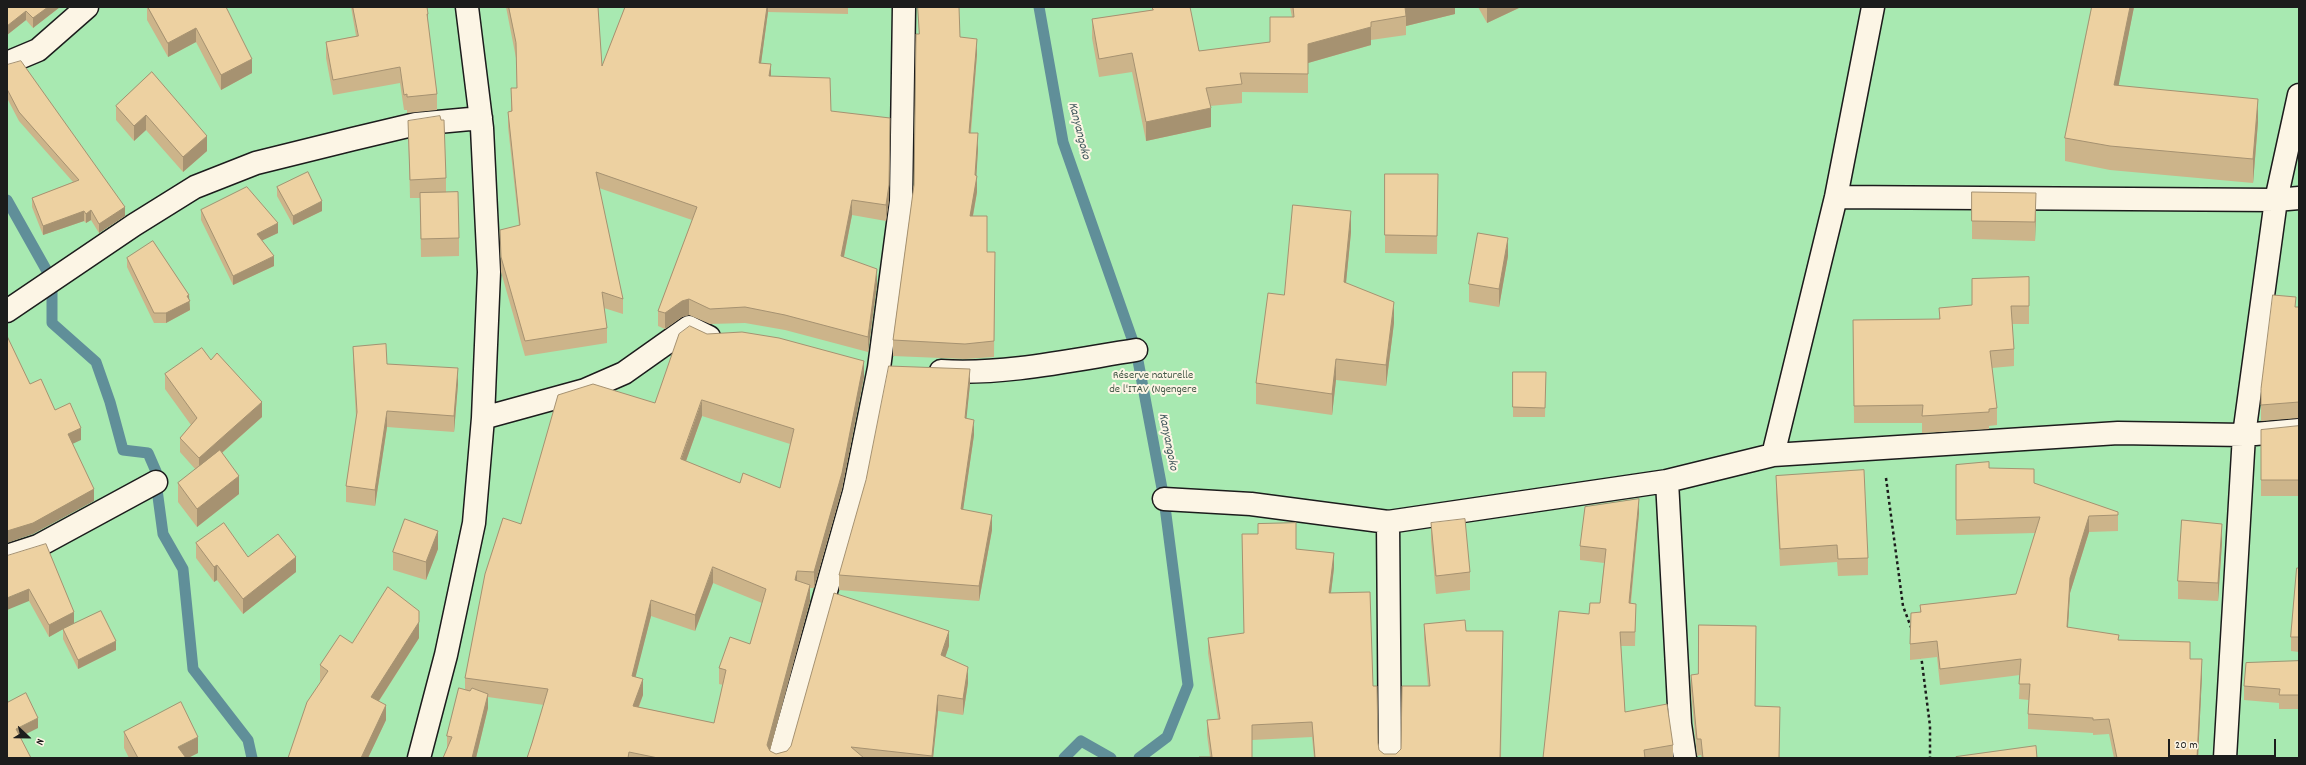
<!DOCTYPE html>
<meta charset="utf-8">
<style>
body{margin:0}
#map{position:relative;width:2306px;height:765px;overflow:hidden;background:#fcf5e5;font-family:Dekko,sans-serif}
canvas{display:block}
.frame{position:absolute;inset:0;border:8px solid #1c1c1c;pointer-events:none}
.north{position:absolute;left:8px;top:717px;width:40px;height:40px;-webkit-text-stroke:3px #fcf5e5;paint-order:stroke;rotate:112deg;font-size:11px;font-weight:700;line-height:16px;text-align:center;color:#1c1c1c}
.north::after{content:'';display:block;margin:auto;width:14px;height:18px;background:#1c1c1c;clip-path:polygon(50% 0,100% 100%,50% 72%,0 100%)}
.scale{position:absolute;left:2168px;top:739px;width:108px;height:18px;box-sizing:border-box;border:2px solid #1c1c1c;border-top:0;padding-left:5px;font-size:12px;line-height:14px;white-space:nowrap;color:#1c1c1c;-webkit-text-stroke:3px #fcf5e5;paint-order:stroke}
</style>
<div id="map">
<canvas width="2306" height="765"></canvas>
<div class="frame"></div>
<div class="north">N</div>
<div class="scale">20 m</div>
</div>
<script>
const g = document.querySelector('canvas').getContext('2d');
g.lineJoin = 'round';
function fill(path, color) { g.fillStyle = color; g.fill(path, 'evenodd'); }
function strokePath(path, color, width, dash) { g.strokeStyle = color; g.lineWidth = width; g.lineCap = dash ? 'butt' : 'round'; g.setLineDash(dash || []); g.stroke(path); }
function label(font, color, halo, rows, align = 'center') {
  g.font = font + ' Dekko,sans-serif'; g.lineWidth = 4; g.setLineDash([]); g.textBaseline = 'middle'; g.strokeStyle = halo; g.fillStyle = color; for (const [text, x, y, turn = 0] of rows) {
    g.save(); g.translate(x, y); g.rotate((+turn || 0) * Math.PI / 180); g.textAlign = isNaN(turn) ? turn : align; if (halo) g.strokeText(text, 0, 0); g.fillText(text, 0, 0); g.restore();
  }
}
const green = new Path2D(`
 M7 7H2299V758H7Z`);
const stream = new Path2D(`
 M1039 7 1063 142 1136 350 1164 499 1188 685 1167 737 1139 758
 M7 200 52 280V323L96 362 110 402 123 450 148 453 158 476 156 482 163 534 183 569 193 669 248 740 252 758
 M1064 758 1081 741 1111 758`);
const path = new Path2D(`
 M1886 478 1903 606 1912 630
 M1921 655 1930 726V758`);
const street = new Path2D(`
 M7 63 38 50 87 7
 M1836 197 2276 200 2299 198
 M7 311 134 225 195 187 256 163 353 139 416 124 481 118
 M941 371C1006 375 1072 360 1136 350
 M483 418 585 390 624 373 689 327 709 337
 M1773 455 1836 197 1873 7
 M1667 481 1680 724 1685 758
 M1164 499 1251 504 1388 522 1667 481 1773 455 2118 433 2244 435 2299 430
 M1388 522 1390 758
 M7 556 38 546 156 482
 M419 758 446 655 474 523 483 418 489 272 482 128 467 7
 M779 758 854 492 879 368 901 201 904 7
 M2225 758 2244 435 2276 200 2299 95`);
const wall = new Path2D(`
 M7 7H60L33 28 26 20 7 35Z
 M147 7H226L252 73 221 90 196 42 168 57 147 20Z
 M351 7H427L428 27 437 94V110L407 113V110H404L400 83 333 95 326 58V42L356 36Z
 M506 7H598L602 66 625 7H848V14L768 12 761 63 771 76 831 111 889 200 886 221 852 215 844 257 877 284 868 352 785 330 745 323 710 324 689 315 682 317 665 329 658 326V311L692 220 599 188 623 299V314L604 308 607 328V343L525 356 501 272 500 230 519 226 508 127V112L511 111V88H517L516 58Z
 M918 7 960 37 977 54 971 133 978 149 976 176 977 192 973 216 987 252H995L994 357 965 359 893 356V340L914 185 919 34Z
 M1152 7H1190L1199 51 1270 42 1292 17 1290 7H1455V14L1406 26V35L1371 40V45L1308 63V93L1242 92V103L1210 106 1211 127 1146 141 1132 72 1099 77 1092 38V19L1152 10Z
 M1478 7H1521L1487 23Z
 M2092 7H2134L2118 86 2258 122 2253 183 2110 170 2065 161V138Z
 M7 65 125 216 99 233 91 220 86 223 84 221 43 235 32 207V198L73 182 19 121 7 98Z
 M152 72 207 151 183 172 146 130 134 141 116 120V106Z
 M408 121 446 178V192L459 238V256L421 257 420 198H410Z
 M1385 174H1438L1437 254 1385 253Z
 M277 187 322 211 293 225 277 196Z
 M201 210 278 233 262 240 274 266 233 285 201 220Z
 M2036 211 2035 241 1972 239V221Z
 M1351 232 1346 283 1394 323 1386 386 1336 380 1332 415 1256 404V383L1284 295Z
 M1508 256 1499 307 1469 302V284Z
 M127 258 189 300 190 310 166 323H154L127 267Z
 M2029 277V324H2012L2014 349V366L1992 368 1997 408V425L1989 426V429L1922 433V423H1854L1853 320 1939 319V308L1972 305V279Z
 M2296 307H2299V418L2261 421V389Z
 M707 334 864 377 842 489 814 588H810V601L770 750V751L776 754 787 751 949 646 945 657 968 683 963 715 938 711 933 758H527L532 743 544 705 488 697V708L476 758H443L447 750V736L465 690V678L521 524 655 403ZM702 416 790 444 780 488 740 483 686 461ZM713 583 762 603 750 644 719 668V684L723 685 714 723 639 707 643 695 635 677 651 616 695 631Z
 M353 347 387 364 458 384 454 432 387 427 375 506 346 502V486L356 417 353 363Z
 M211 360 262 417 222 453 239 494 197 527 178 502V483L196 470 180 452V438L191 425 165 389V374Z
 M1513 372H1546L1545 417H1513Z
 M970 384 966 418 974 435 963 510 992 530 979 601 839 590V575Z
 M2299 426V496H2261V430Z
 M1956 465 1989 468 2118 512V531L2089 532 2070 593 2068 627 2119 640 2190 659 2202 675 2198 758H2114L2109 734 2093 735V733L2028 729V714L2029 700 2019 699 2020 675 1940 685 1937 657 1910 660V644L1920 612V605L2016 594 2035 533 1956 535Z
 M1776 476 1868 558V575L1838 576 1837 562 1780 566 1776 493Z
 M1639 513 1631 603 1636 604 1635 646H1621L1625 712 1673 745V758H1543L1589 614 1600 603 1604 563 1580 560V546Z
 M1431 523 1470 572V590L1436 594 1431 541Z
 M1242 534 1296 549 1334 568 1331 593 1373 686 1378 743 1379 750 1384 754H1396L1401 749 1428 686 1424 639V624L1466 631 1503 646 1501 758H1314L1312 737 1252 740V758L1210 757 1207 735V720L1218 719 1208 653V638L1244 633Z
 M2222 542 2218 601 2178 599V581Z
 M196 543 248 557 296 572 243 614 217 580 214 582 196 558Z
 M438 549 426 580 393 570V552Z
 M7 556 74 623 49 637 29 601Z
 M2299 568V652L2291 651V637Z
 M63 629 116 650 78 669 63 639Z
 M419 638 379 701 386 720 368 758H288L321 681H320V665L352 643Z
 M2299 661V709H2279V703L2244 700V686Z
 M1691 675 1755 706 1780 758H1702L1701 755 1697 756 1691 691Z
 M124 732 198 753 188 758H129L124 748Z`);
const shadedWall = new Path2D(`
 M48 7H60L33 28V18Z
 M767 7H768V12L759 78V63Z
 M1405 7H1455V14L1406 26V16Z
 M1487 7H1521L1487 23Z
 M2130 7H2134L2114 109V85Z
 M26 11V20L7 35V26Z
 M427 14H428V30Z
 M1371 27V45L1308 63V93V44Z
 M196 28V42L168 57V43Z
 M977 39V54L969 148V133Z
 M252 59V73L221 90V75Z
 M771 64V80L769 76Z
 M2258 99V122L2253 183V159Z
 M1211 108V127L1146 141V122Z
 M146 115V130L134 141V126Z
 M890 133 889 200 886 221V205Z
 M978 133V149L976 183 977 176V192L970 232V216L975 175Z
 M207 136V151L183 172V157Z
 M2036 193V211L2035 241V222Z
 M852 200V215L841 271V256Z
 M322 201V211L293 225V216Z
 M125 207V216L99 233V224Z
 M91 210V220L86 223V214Z
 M84 211V221L43 235V226Z
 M1351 211V232L1344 303V282Z
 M278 223V233L257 243V234Z
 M1508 238V256L1499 307V289Z
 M274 256V266L233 285V276Z
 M877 269V284L868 352V337Z
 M189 295 190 310 166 323V313L187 296Z
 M689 299V315L682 317 665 329V313L682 301Z
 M1394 302V323L1386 386V365Z
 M1336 359V380L1332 415V394Z
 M864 361V377L842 489 814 588V572Z
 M458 368V384L454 432V416Z
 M970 369V384L965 433V418Z
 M702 400V416L681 475V459Z
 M262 402V417L199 473V458Z
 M387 411V427L375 506V490Z
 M974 420V435L961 524V509Z
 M81 428V440L68 446V434Z
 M239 476V494L197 527V509Z
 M94 489V501L33 534 7 543V531Z
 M1639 499V513L1629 617V603Z
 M992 515V530L979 601V586Z
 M2089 516V532L2070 593 2067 642V627L2070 578Z
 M2222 524V542L2218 601V583Z
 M438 531V549L426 580V562Z
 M1334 553V568L1329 608V593Z
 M296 557V572L243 614V599Z
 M217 565V580L214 582V567Z
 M713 567V583L695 631V615Z
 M797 571V586L795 580Z
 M810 585V601L768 758 767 745Z
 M29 589V601L7 610V598Z
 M651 600V616L632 691V676Z
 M74 612V623L49 637V625Z
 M419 622V638L371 713V697Z
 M949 631V646L941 670V655Z
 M1503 631V646L1500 758Z
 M116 641V650L78 669V660Z
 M2202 659V675L2198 758H2197Z
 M968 667V683L963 715V699Z
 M643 679V695L633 721V706Z
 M488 694V708L476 758H472Z
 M938 695V711L933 758H932Z
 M386 705V720L368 758H361Z
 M38 718V728L16 739V729Z
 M198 737V753L188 758H178V747Z`);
const building = new Path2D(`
 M7 7H48L33 18 26 11 7 26Z
 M148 7H226L252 59 221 75 196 28 168 43Z
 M353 7H427L428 14H427L437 94 407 97V94L404 95 400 67 333 80 326 42 358 36Z
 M509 7H598L602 66 625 7H767L759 63 771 64 769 76 830 78 831 111 890 118 889 185 886 205 852 200 841 256 877 269 868 337 785 315 745 307 710 309 689 299 682 301 665 313 658 311 697 207 596 172 623 299 602 292 607 328 525 341 501 257 500 230 520 225 508 112 512 111 511 88H517L516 43Z
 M918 7H959L960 37 977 39 969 133H978L975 175 977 176 970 216H987V252H995L994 341 965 344 893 340 914 185 916 34H919Z
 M1152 7H1190L1199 51 1270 42V17H1294L1293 7H1407H1405L1406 16 1371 22V27L1308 44V74L1240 73 1242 84 1206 88 1211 108 1146 122 1132 53 1099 59 1092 19 1153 10Z
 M2092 7H2130L2114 85 2258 99 2253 159 2110 146 2065 138Z
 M21 61 125 207 99 224 91 210 86 214 84 211 43 226 32 198 79 180 19 112 7 89V65Z
 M152 72 207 136 183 157 146 115 134 126 116 106Z
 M440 116 441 120H444L446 178 410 180 408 121Z
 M308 172 322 201 293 216 277 187Z
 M1385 174H1438L1437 236 1385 235Z
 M247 187 278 223 257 234 274 256 233 276 201 210Z
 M458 192 459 238 421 239 420 193Z
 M1972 192 2036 193 2035 222 1972 221Z
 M1293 205 1351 211 1344 282 1394 302 1386 365 1336 359 1332 394 1256 383 1268 293 1284 295Z
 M1478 233 1508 238 1499 289 1469 284Z
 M153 241 189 295 187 296 190 301 166 313H154L127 258Z
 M2029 277V306H2011L2014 349 1990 351 1997 408 1989 409V412L1922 416 1923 405 1854 406 1853 320 1940 319 1939 308 1972 305V279Z
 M2273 295 2296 297 2295 307H2299V402L2261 405V389Z
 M690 326 707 334 742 332 779 338 864 361 842 473 814 572 797 571 795 580 810 585 767 745 770 751 776 754 787 751 791 746 834 593 949 631 941 655 968 667 963 699 938 695 932 756 851 747 864 758H658L629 752 628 758H527L532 743 548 689 465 678 485 574 503 518 521 524 558 395 593 384 655 403 679 334ZM702 400 794 429 780 488 743 473 740 483 681 459ZM713 567 766 589 750 644 730 637 719 668 726 670 714 723 633 706 643 679 632 676 651 600 695 615Z
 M7 336 30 384 41 379 55 410 70 403 81 428 68 434 94 489 33 523 7 531Z
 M386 344 387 364 458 368 454 416 387 411 375 490 346 486 357 412 353 347Z
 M202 348 211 360 217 353 262 402 199 458 180 438 197 418 165 374Z
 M889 366 970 369 965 418 974 420 961 509 992 515 979 586 839 575 866 480Z
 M1513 372H1546L1545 408 1513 407Z
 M2299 426V480H2261V430Z
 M220 450 239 476 197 509 178 483Z
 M1989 462V468L2034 469V483L2118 512V515L2089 516 2070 578 2067 627 2119 635 2118 640 2190 642V659H2202L2197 758H2117L2109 719 2093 720V718L2028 714 2030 684H2019L2021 659 1940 669 1937 641 1910 644 1911 613 1921 612 1920 605 2016 594 2040 517 1956 520V465Z
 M1864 470 1868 558 1838 559 1837 545 1780 549 1776 476Z
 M1639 499 1629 603 1636 604 1635 632H1620L1625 712 1667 704 1673 745 1644 750 1645 758H1543L1559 611 1589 614 1590 603H1600L1606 549 1580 546 1585 507Z
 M405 519 438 531 426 562 393 552Z
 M1465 519 1470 572 1436 576 1431 523Z
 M2182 520 2222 524 2218 583 2178 581Z
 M224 523 248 557 278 534 296 557 243 599 217 565 214 567 196 543Z
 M1296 523V549L1334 553 1329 593 1370 592 1373 686H1377L1378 743 1379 750 1384 754H1396L1401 749 1402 686H1430L1424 624 1465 620 1466 631H1503L1500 758H1315L1312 722 1252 725V758H1199V757H1212L1207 720 1220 719 1208 638 1244 633 1242 534H1258V524Z
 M46 544 74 612 49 625 29 589 7 598V556Z
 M2297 568H2299V637H2291Z
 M388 587 419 611V622L371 697 386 705 361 758H288L307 702 328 671 320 665 340 635 352 643Z
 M101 611 116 641 78 660 63 629Z
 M1699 625 1756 626 1755 706 1780 707 1779 758H1703L1701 739H1697L1691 675 1698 674Z
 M2299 661V695H2279L2280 689 2244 686 2246 663Z
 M459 688 470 691 472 688 488 694 472 758H443L452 737 447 736Z
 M26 693 38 718 16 729 31 758H7V703Z
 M181 702 198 737 178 747 186 758H138L124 732Z
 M2036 746 2037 758H1956V757Z`);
const parkNames = [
 ["Réserve naturelle",1153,376],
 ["de l'ITAV (Ngengere",1153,390]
];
const waterNames = [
 ["Kanyangoko",1078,131,76],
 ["Kanyangoko",1167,442,79]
];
fill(green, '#a8e9b1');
strokePath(stream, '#608f99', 11);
strokePath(street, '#1c1c1c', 25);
strokePath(path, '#1c1c1c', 2.5, [3, 3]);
strokePath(street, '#fcf5e5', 22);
fill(wall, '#ccb48a');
fill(shadedWall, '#a69271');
fill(building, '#edd1a1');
strokePath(building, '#a69271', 1);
label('12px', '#465a49', '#fcf5e5', parkNames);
label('italic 13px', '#3e565b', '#fcf5e5', waterNames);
</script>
